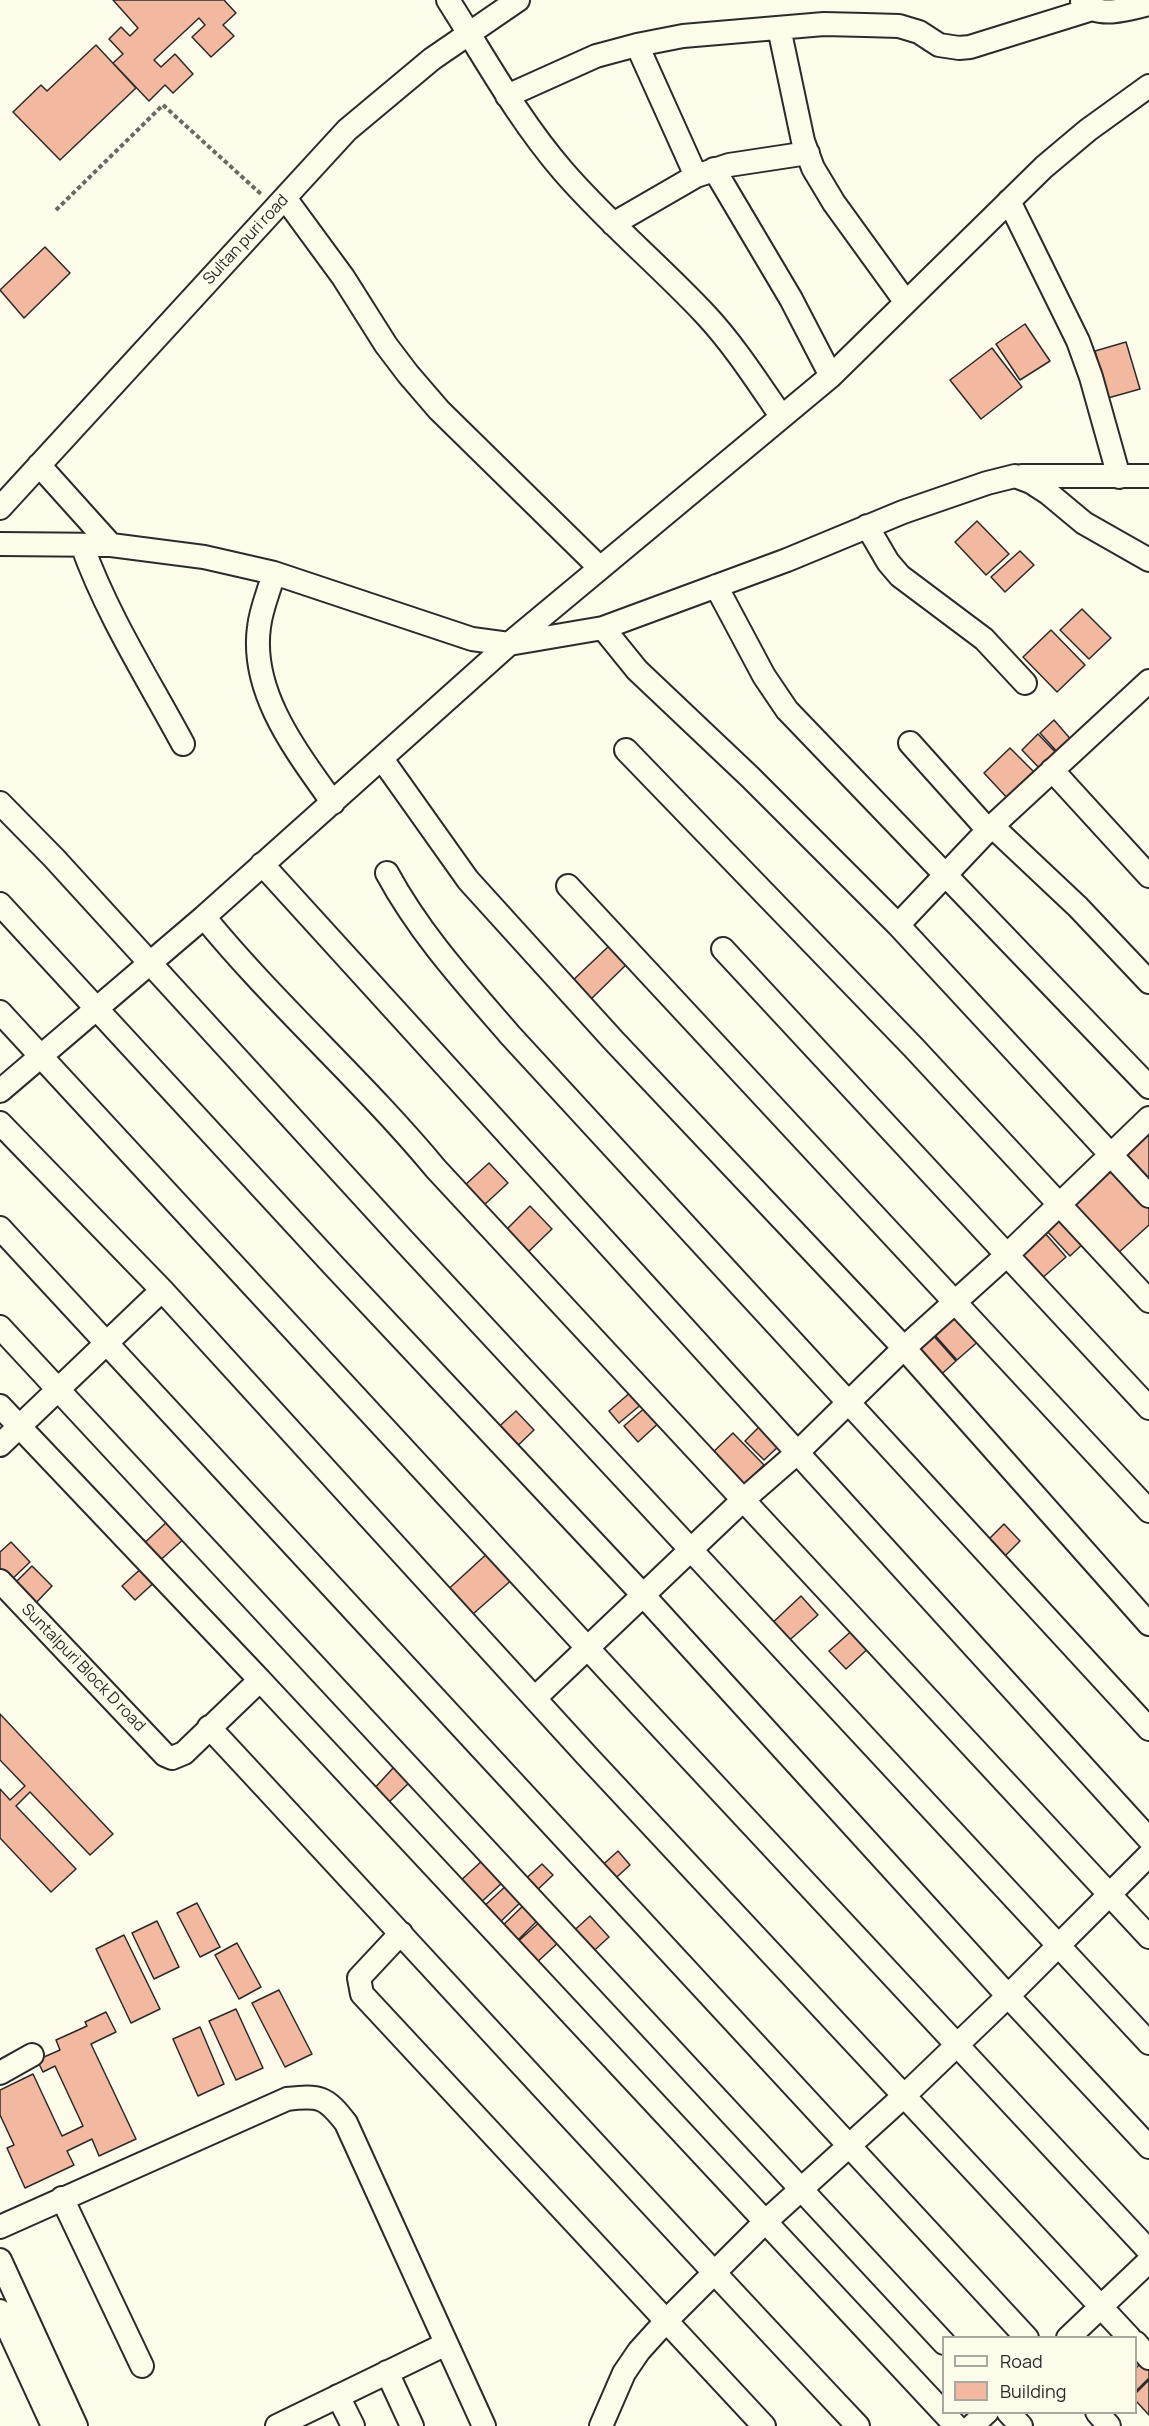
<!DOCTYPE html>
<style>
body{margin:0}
#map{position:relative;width:1149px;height:2426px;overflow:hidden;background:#fdfbea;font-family:Manrope,sans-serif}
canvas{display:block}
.legend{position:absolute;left:942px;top:2336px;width:195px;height:78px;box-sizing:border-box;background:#fdfbea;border:2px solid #a9a89e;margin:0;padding:8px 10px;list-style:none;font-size:18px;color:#2b2b2b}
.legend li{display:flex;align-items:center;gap:12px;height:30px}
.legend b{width:30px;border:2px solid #a9a89e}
</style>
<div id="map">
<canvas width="1149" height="2426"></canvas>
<ul class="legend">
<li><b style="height:8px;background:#fdfbea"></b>Road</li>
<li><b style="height:16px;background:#f2b8a0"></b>Building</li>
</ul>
</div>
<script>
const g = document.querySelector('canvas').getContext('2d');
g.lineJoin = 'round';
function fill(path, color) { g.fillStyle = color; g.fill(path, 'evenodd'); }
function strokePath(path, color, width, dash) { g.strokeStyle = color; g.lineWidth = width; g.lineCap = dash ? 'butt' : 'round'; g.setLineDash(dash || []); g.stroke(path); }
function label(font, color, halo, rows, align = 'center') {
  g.font = font + ' Manrope,sans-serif'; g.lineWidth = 4.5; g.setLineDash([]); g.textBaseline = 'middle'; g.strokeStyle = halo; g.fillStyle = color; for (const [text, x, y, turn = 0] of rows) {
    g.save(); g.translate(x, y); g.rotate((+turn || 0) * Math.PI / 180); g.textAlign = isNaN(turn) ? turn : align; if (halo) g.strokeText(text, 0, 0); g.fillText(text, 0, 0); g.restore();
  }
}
const building = new Path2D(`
 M113 0H224L236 13 223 25 234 36 211 57 192 37 205 25 199 18 154 60 161 67 175 54 193 74 173 93 165 85 149 101 113 63 123 54 109 39 121 27 130 36 138 28Z
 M96 45 136 88 60 160 13 112 41 85 47 91Z
 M45 247 70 273 24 318 0 290Z
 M1025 324 1050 361 1020 380 996 344Z
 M1126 342 1140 389 1108 398 1095 351Z
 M992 348 1022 387 981 419 950 380Z
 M977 521 1009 554 986 575 955 542Z
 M1020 551 1034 565 1005 592 991 577Z
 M1082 609 1111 638 1089 659 1060 630Z
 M1051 630 1085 665 1057 692 1023 657Z
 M1054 720 1074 743 1060 755 1040 733Z
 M1038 734 1060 757 1043 772 1022 750Z
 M1010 748 1037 775 1010 801 984 773Z
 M611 944 629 962 587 1003 569 984Z
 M1149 1132V1187L1120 1157Z
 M489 1163 508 1183 483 1206 464 1186Z
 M1113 1164 1149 1203V1225L1117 1254 1072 1205Z
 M530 1206 552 1229 526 1254 504 1232Z
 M1062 1215 1086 1241 1070 1256 1046 1230Z
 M1044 1232 1066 1257 1040 1280 1018 1255Z
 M957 1312 981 1339 957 1360 933 1333Z
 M932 1334 956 1361 934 1381 910 1354Z
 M632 1391 643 1403 619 1423 609 1411Z
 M647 1406 661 1421 638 1442 624 1426Z
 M516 1411 534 1430 511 1452 492 1433Z
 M763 1423 782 1443 764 1460 745 1441Z
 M733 1433 764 1465 740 1488 709 1456Z
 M170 1519 186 1537 155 1565 139 1548Z
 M1004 1524 1020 1541 1000 1561 984 1544Z
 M11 1542 30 1562 8 1583 0 1574V1552Z
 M490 1551 514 1578 466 1620 443 1594Z
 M145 1565 158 1579 135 1600 122 1586Z
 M32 1566 52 1586 32 1607 12 1586Z
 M801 1596 818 1615 784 1645 768 1627Z
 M856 1627 872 1645 846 1669 829 1651Z
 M0 1714 113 1834 90 1855 30 1792 16 1806 76 1869 51 1892 0 1838V1789L10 1800 25 1786 0 1760Z
 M394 1767 410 1782 387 1804 372 1791Z
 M618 1851 630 1865 608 1885 596 1871Z
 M484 1859 504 1881 477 1906 457 1884Z
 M542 1864 553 1875 533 1894 522 1882Z
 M508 1884 523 1900 496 1926 481 1909Z
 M527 1902 541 1917 513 1945 498 1930Z
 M197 1903 220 1947 200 1957 177 1913Z
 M590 1916 609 1937 587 1957 568 1936Z
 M542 1920 561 1940 533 1966 514 1945Z
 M157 1921 179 1967 154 1979 132 1933Z
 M124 1935 160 2009 131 2023 96 1949Z
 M237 1943 261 1987 239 1999 215 1955Z
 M279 1990 312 2054 285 2067 252 2003Z
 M236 2009 263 2068 236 2080 209 2021Z
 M106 2012 116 2032 91 2044 136 2139 99 2156 92 2139 67 2151 74 2165 25 2188 7 2148 14 2145 0 2115V2090L33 2074 62 2136 83 2126 55 2066 43 2072 37 2060 60 2050 56 2040 87 2026 85 2022Z
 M200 2027 224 2084 198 2096 173 2039Z
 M1145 2359 1149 2364V2378L1136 2391V2368Z
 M1149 2380V2415L1136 2401V2393Z`);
const path = new Path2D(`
 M56 210 163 105 262 195`);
const minor = new Path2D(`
 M448 0C485 58 518 119 563 171 607 222 659 265 705 314 734 345 757 381 781 416
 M1082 2C1098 19 1130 9 1149 4
 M779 28 803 141 813 168 834 203 905 301
 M637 45 696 176
 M507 96 596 56 637 45 683 36 824 24 865 25 899 26 919 32 939 45 959 48 970 47 1092 9
 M714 169 791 299 831 376
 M285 198 343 277 386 345 408 374 439 410 600 568
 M1009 201 1078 341 1091 377 1119 477
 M613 224 696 176 729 165 808 153
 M39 465 111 545
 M1022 476H1149
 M0 508 347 130 432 59 518 0
 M867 526 888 562 900 576 984 639 1025 683
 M0 544 111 545 204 557 274 573 472 639 509 644 603 628 787 560 903 512 987 483 1015 476 1031 482 1048 493 1084 523 1149 560
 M82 545C107 615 148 679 183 744
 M274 573C269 591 261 609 259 627 250 693 297 752 333 803
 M716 586 764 676 787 710 1149 1087
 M603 628 637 670 750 777 898 925 1149 1196
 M910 743 988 830
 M626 750 914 1048 1149 1301
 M382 759 468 880 614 1041 904 1348 1149 1624
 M1052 770 1149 876
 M0 803 54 858 404 1241 1149 2043
 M992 826 1078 907 1149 982
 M262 864 1149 1839
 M387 873C420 934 465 983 510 1035L1149 1729
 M568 886 1149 1511
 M0 904 333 1265 644 1596 1008 1996 1149 2147
 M204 917C276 1005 363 1081 436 1169L1149 1937
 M898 925 988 830 1149 681
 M723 949 1149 1408
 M0 1012 642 1707 1149 2251
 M0 1091 204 917 509 644 831 376 1044 167 1088 130 1149 86
 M0 1123 162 1290 588 1757 1130 2338
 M0 1228 1027 2338
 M0 1327 944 2343
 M0 1406 260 1680 184 1753 172 1758 165 1755 0 1581
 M0 1445 162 1290
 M260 1680 956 2426
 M535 1698 743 1500 797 1453 904 1348 1007 1255 1149 1118
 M209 1727C426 1960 640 2195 858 2426
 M401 1933 359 1978 362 1994 764 2426
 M0 2073 32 2055
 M62 2198 142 2366
 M0 2227 287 2099C320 2095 326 2097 346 2123L484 2426
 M0 2260 76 2426
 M0 2311 53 2426
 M1068 2338 1149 2261
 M1136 2343 1149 2358
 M387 2372 412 2426
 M338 2396 353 2426
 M1008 2412 1021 2426
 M1097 2412 1109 2426
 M277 2426 446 2344
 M601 2426 624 2373 639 2351 667 2320 765 2222 905 2095 1008 1996 1149 1855
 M972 2426 987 2412`);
const streetNames = [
 ["Sultan puri road",246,240,-47],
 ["Suntalpuri Block D road",83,1668,46]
];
fill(building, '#f2b8a0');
strokePath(building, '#2b2b2b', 1.5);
strokePath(minor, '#2b2b2b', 26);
strokePath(path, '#6a6964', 4, [4.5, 3]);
strokePath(minor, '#fdfbea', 22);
label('16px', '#2b2b2b', '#fdfbea', streetNames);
</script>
